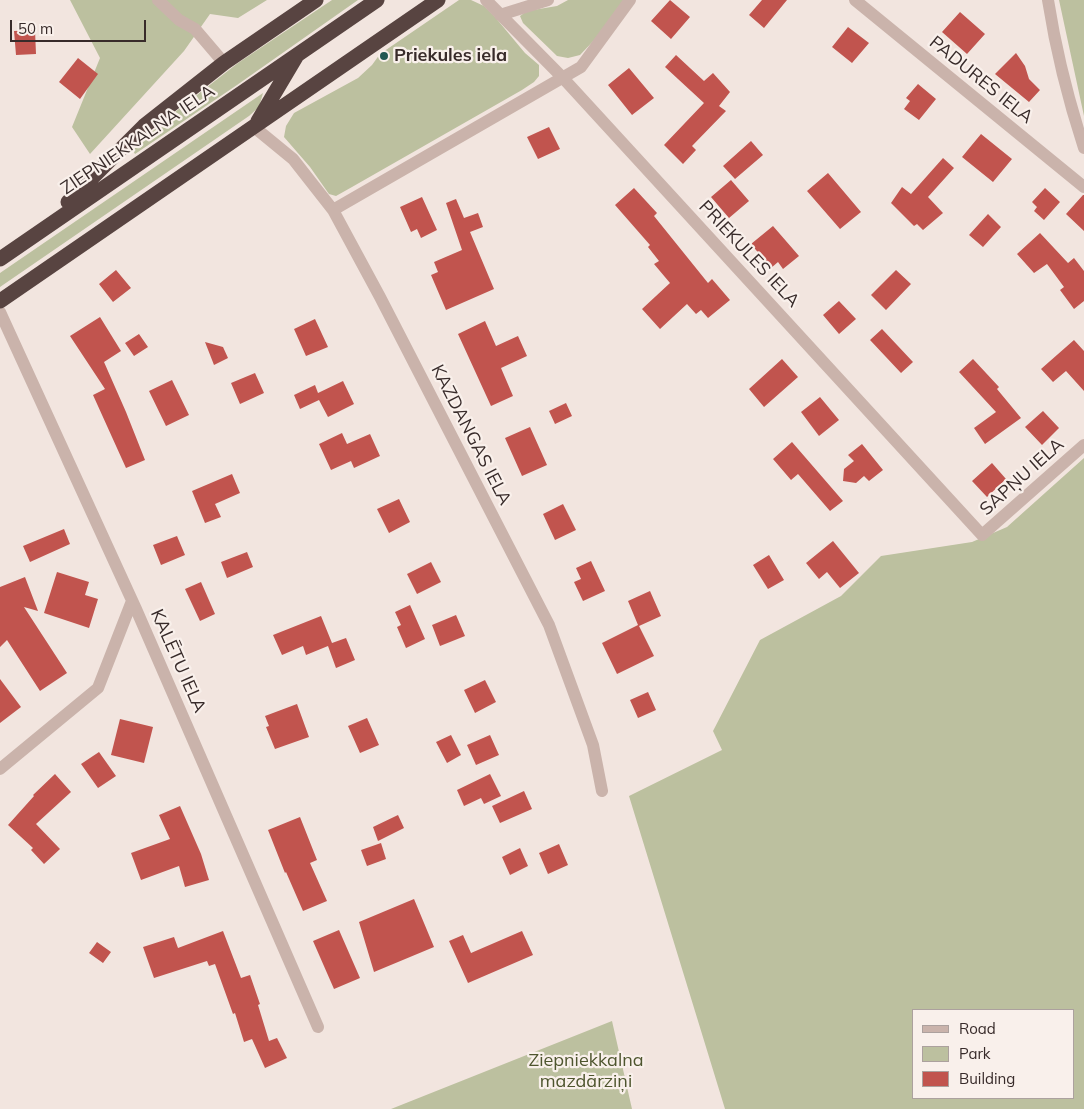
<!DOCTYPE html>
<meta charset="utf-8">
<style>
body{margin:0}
#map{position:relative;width:1084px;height:1109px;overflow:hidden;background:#f2e5df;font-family:Mulish,sans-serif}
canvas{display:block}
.legend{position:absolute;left:912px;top:1009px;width:162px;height:90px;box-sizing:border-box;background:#f9f0eb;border:1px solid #aca19e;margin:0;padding:6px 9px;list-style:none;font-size:15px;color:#382b2a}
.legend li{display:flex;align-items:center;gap:10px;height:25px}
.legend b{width:25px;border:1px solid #aca19e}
.scale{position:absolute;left:10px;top:20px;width:136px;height:22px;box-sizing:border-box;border:2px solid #382b2a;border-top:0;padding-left:6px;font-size:15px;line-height:18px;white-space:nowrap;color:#382b2a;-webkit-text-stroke:4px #f9f0eb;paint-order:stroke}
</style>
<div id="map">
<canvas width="1084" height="1109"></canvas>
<ul class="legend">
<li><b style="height:6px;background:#cab3ab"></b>Road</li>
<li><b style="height:14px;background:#bcc09f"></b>Park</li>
<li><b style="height:14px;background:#c1544e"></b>Building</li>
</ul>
<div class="scale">50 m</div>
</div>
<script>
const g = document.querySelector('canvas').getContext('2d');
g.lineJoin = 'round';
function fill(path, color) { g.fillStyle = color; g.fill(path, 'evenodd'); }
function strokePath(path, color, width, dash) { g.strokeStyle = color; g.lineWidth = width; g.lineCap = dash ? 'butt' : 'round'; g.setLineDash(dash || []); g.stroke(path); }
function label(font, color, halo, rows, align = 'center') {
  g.font = font + ' Mulish,sans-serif'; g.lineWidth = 4.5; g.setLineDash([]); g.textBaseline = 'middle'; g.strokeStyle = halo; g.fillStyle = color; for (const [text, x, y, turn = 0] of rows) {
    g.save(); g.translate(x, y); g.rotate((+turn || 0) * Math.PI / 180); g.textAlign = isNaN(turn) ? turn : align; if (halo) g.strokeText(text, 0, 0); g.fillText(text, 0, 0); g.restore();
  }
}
const green = new Path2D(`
 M70 0H267L238 18 210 14 184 51 90 154 72 127 100 58Z
 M332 0H358L237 85 135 154 132 149 175 112 238 63Z
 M459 0H471L484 6 495 17 525 53 539 65V76L534 82 522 90 352 187 336 196 329 194 310 167 284 137 286 126 294 113 358 78 372 65 380 54Z
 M568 0H624L600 34 580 55 568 58 557 56 523 23 520 16 527 11 557 6Z
 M1059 0H1084V116Z
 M263 93 259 107 249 116 0 287V273Z
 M1084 458V1109H725L629 796 722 750 713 731 760 640 841 596 881 556 972 542 1007 527ZM913 1010H1073V1098H913Z
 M612 1021 632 1109H391Z`);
const building = new Path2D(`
 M670 0 690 17 671 39 651 21Z
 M762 0H787L764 28 749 15Z
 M960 12 985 34 967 54 942 32Z
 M848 27 869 43 852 63 832 47Z
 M35 30 36 54 16 55 14 31Z
 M1016 53 1025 66 1029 79 1040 90 1029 102 995 74Z
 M676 55 704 81 713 73 730 92 719 106 726 111 692 146 696 150 683 164 664 145 704 103 665 67Z
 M78 58 98 74 80 99 59 82Z
 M629 68 654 98 632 115 608 85Z
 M918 84 936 99 919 120 904 109 910 101 906 98Z
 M549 127 560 149 538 159 527 137Z
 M981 134 1012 159 993 182 962 157Z
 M751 141 763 155 735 179 723 166Z
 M943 158 954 168 928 197 943 213 923 230 917 224 914 226 891 203 902 187 911 194Z
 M828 173 861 212 840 229 807 191Z
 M731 180 749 201 729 218 711 197Z
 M634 188 657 213 654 216 708 283 712 279 730 300 708 318 701 310 696 314 687 304 660 329 642 309 670 283 654 264 659 261 648 247 650 245 615 205Z
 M1045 188 1060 202 1044 220 1034 211 1037 207 1032 202Z
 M1083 195H1084V231L1066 214Z
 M422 197 437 230 421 238 417 229 411 232 400 207Z
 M456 199 464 218 478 213 483 227 470 232 494 289 446 310 431 275 438 272 434 262 462 250 446 203Z
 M988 214 1001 227 983 247 969 235Z
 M773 226 799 256 783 269 778 262 771 268 751 244Z
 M1040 233 1068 263 1074 258 1084 271V301L1074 309 1060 290 1064 287 1047 264 1034 273 1017 254Z
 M116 270 131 288 113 302 99 284Z
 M896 270 911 284 886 310 871 295Z
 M839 301 856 319 839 334 823 315Z
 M100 317 121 351 104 362 126 412 145 460 126 468 93 395 105 389 70 336Z
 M315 319 328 347 306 356 294 329Z
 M485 321 496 346 518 336 527 356 501 368 513 396 491 406 458 334Z
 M882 329 913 362 901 373 870 340Z
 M139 334 148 347 134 356 125 343Z
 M1074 340 1084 351V391L1066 371 1053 382 1041 369Z
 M205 342 223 347 228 358 214 365Z
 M782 359 798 377 764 407 749 389Z
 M973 359 999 387 997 389 1021 418 985 444 974 428 996 412 959 372Z
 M255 373 264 393 240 404 231 383Z
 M172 380 189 415 166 426 149 391Z
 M343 381 354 404 328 417 319 400 300 409 294 395 315 385 318 393Z
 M820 397 839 420 819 436 801 412Z
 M566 403 572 416 555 424 549 411Z
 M1043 411 1059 428 1042 445 1025 427Z
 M530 427 547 465 522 476 505 438Z
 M342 433 347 444 370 434 380 456 354 468 351 461 331 470 319 444Z
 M792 442 843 501 830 511 798 474 791 480 773 459Z
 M862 444 883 470 869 481 864 476 856 483 843 481 844 469 854 461 848 455Z
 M992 463 1006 479 987 497 972 481Z
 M232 474 240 493 215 504 221 517 205 523 192 491Z
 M399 499 410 522 389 533 377 509Z
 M563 504 576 530 555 540 543 514Z
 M64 529 70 544 30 562 23 546Z
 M177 536 185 555 161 565 153 545Z
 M833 541 859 573 840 588 827 572 819 579 806 563Z
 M247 552 253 567 227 578 221 562Z
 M769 555 784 580 768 589 753 565Z
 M591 561 605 591 583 601 574 582 581 579 576 568Z
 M431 562 441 582 417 594 407 574Z
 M57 572 89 582 85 595 98 599 89 628 44 613Z
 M25 577 38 611 24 607 67 673 40 691 7 640 0 647V587Z
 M201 582 215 614 200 621 185 589Z
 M650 591 661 616 639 626 654 656 617 674 602 643 638 625 628 601Z
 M410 605 425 639 406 648 397 627 401 625 395 612Z
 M456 615 465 636 440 646 432 625Z
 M321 616 332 643 346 638 355 660 336 668 328 646 306 655 303 646 282 655 273 635Z
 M0 679 21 707 0 723Z
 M485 680 496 702 475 713 464 690Z
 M648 692 656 710 638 718 630 700Z
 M297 704 309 737 275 749 266 727 269 726 265 716Z
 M367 718 379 745 360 753 348 726Z
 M120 719 153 727 144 763 111 755Z
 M451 735 461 755 447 763 436 742Z
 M490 735 499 755 476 765 467 745Z
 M99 752 116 776 98 788 81 764Z
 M55 774 71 792 36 824 60 849 44 864 31 850 33 848 8 825 34 796 33 795Z
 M490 774 501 796 484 804 481 798 464 806 457 790Z
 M524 791 532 809 500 823 492 806Z
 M180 806 201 854 209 880 185 887 179 866 141 880 131 853 170 839 159 815Z
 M398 815 404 828 378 841 373 827Z
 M300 817 317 860 310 863 327 901 303 911 286 872 285 873 268 830Z
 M381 843 386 859 367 866 361 850Z
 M559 844 568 865 548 874 539 853Z
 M520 848 528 866 510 875 502 857Z
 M414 899 434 947 374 972 359 922Z
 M339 930 360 978 334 989 313 941Z
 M223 931 241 978 250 975 260 1004 258 1005 269 1041 277 1038 287 1058 265 1068 252 1039 244 1042 235 1013 233 1014 215 964 209 966 207 961 154 978 143 947 174 937 178 948Z
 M522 931 533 955 468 983 449 941 463 935 471 953Z
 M97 942 111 952 103 963 89 953Z`);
const minor = new Path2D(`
 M158 0 179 20 195 29 224 63
 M486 0 563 78 982 535 1084 445
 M855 0 1084 187
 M1048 0C1056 51 1068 99 1084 148
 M500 15 548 0
 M254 127 293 159 333 210 380 297 549 625 593 745 602 791
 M333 210 581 67 630 0
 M0 312 136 609 318 1027
 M0 769 98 688 132 601`);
const highway = new Path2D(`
 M258 121 296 57
 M68 202 144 126 224 63 316 0
 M0 259 377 0
 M0 301 438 0`);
const markers = [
 [384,56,5,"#215751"]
];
const poiNames = [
 ["Priekules iela",394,56]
];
const streetNames = [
 ["PADURES IELA",981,80,39],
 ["ZIEPNIEKKALNA IELA",138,140,-34],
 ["PRIEKULES IELA",749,254,47],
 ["KAZDANGAS IELA",471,435,63],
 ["SAPŅU IELA",1022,477,-42],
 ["KALĒTU IELA",178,661,66]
];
const parkNames = [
 ["Ziepniekkalna",586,1061],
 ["mazdārziņi",586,1082]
];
fill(green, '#bcc09f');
fill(building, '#c1544e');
strokePath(minor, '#cab3ab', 12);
strokePath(highway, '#584441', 15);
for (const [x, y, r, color] of markers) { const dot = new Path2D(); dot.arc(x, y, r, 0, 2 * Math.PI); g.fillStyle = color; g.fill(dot); strokePath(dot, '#f9f0eb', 2); }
label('bold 18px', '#382b2a', '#f9f0eb', poiNames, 'left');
label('18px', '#382b2a', '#f9f0eb', streetNames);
label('18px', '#4e552e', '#f9f0eb', parkNames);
</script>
